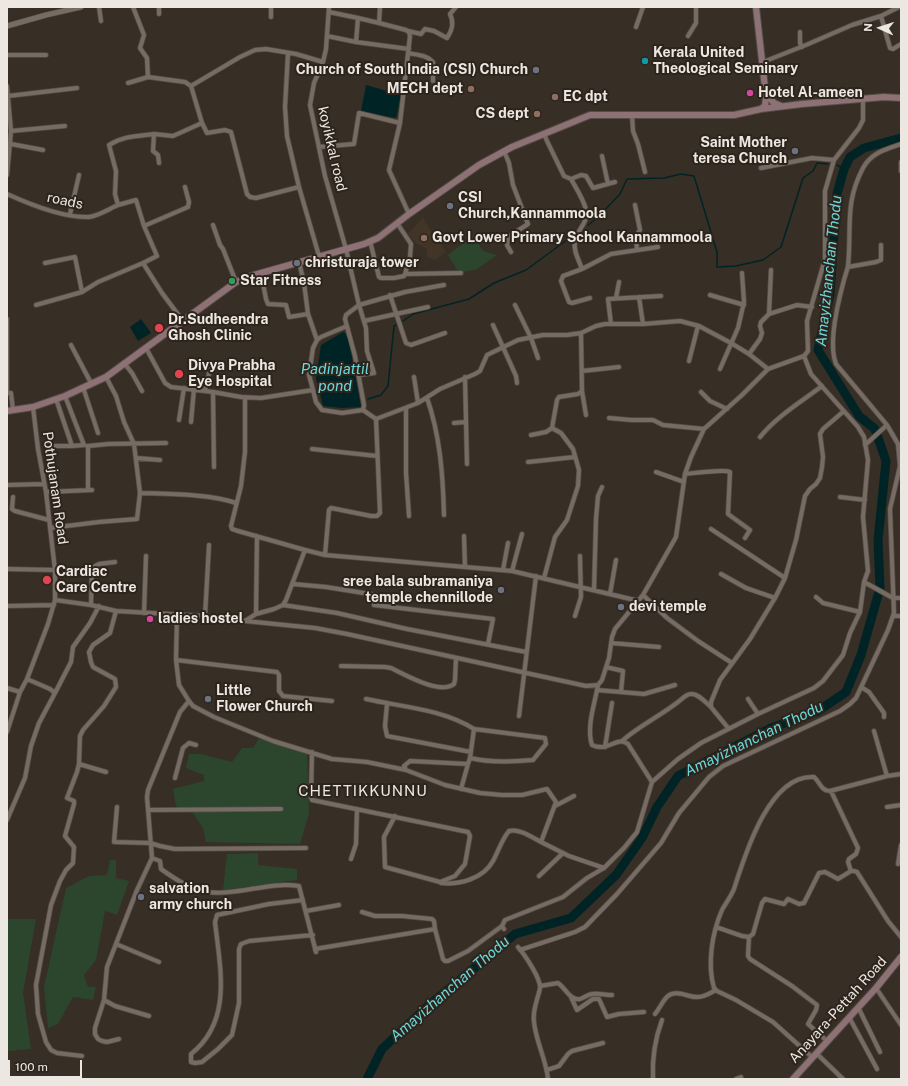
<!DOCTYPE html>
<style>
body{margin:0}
#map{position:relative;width:908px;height:1086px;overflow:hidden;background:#372e26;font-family:"Public Sans",sans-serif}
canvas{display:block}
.frame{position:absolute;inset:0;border:8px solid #ede7e2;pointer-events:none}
.north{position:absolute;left:860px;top:8px;width:40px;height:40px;-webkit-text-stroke:3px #2d241c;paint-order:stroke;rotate:273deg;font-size:11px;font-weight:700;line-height:16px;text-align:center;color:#ede7e2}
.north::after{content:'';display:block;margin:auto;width:14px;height:18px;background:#ede7e2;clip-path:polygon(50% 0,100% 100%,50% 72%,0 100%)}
.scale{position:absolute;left:8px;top:1060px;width:74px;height:18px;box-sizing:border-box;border:2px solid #ede7e2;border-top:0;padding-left:5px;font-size:12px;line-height:14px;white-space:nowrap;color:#ede7e2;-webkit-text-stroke:3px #2d241c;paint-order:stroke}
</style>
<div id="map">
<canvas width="908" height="1086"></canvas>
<div class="frame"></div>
<div class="north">N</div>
<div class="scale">100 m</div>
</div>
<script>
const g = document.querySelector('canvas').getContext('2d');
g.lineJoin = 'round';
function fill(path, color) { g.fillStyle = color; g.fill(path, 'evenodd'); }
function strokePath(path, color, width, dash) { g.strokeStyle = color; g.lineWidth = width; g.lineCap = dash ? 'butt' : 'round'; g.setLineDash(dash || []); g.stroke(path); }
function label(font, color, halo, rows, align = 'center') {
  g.font = font + ' "Public Sans",sans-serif'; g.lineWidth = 4; g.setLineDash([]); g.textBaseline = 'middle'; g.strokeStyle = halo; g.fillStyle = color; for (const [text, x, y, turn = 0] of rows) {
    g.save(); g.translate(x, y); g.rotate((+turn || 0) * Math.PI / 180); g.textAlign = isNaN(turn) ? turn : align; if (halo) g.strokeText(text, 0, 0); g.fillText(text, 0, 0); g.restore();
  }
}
const built = new Path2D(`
 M423 217 429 228 446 252 435 260 427 257V249L416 243 408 234Z`);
const green = new Path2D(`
 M473 236 483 251 497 255 477 269 459 273 448 255Z
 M259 738 307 754 309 814 300 844 206 842 203 828 193 813 176 806 173 789 204 781V775L186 768 189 754H201L232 762 242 748H253Z
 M258 853V865L297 869V880L223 890 227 854Z
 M110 860H116V878L129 881 117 915 105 911 96 960 84 975 88 987H96L93 1000 73 997 58 1024 48 1028 44 987 66 888 89 876 107 875Z
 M7 919H36L23 993 31 1049 7 1051Z`);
const water = new Path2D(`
 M366 85 401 95 396 118 361 111Z
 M141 319 151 333 138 341 130 327Z
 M343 332 345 333 349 341 361 407 341 408 323 406 316 378 321 345Z`);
const stream = new Path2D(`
 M837 165 844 169
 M588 225 597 218 620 194 627 179 664 178 681 174 694 176 717 252V267L736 266 763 260 781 247 803 178 813 171 817 163 828 164
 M403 321 413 314 469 299 494 283 526 270 571 237
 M368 399 381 395 388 386 394 326 396 325`);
const river = new Path2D(`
 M367 1079 382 1049 428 1006 472 970 515 934 571 918 616 875 642 838 657 807 678 776 771 728 818 711 846 692 861 655 880 588 878 540 886 461 875 429 859 416 818 350 830 294 837 194 844 169 850 157 864 148 901 138`);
const minor = new Path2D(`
 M99 7 101 21
 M133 7 144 35 140 48 147 58 148 77 185 82 191 86 202 123
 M159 7V14
 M329 7 326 49 323 62 314 83 310 105 325 176 346 249 359 305 346 315 345 319 355 356 364 405 363 410
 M380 7 379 23 406 30 409 32 410 36 400 123
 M329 12 358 18 356 42
 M881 16 890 48 893 49 901 44
 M271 17V7
 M358 18 379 23
 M636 27 643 7
 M408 31 421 34 425 29 434 31 447 38C452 31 454 22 450 14L456 7
 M800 32V43L802 47
 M327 36 356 42 409 49
 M688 36 696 23V7
 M288 53 285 107 287 136 299 187
 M408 53C417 55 427 55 433 62V81
 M7 55H46
 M763 62 806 45 852 25 881 16 899 7
 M128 83 148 77
 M7 86 11 131 7 175
 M191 86 240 57 255 50 266 49 296 54 323 62
 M8 96 77 88
 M632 115 633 131 638 144 645 172
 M11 131 65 126
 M544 134 547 141 564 176 571 179C576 188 584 200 586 210 589 223 576 230 575 242 573 251 579 260 582 269
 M11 144 43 150
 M319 147 354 144 359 113 400 123 389 170 409 214
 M504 151 509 163 513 185 528 224 508 237 507 245 511 252
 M602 156 608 184
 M901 162V171
 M159 163 158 155 153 151 154 134 173 136 202 123 207 133 225 130 231 132 247 194 250 197 256 198 299 187 319 256
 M761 168 812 158 834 160
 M571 179 581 175 586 176 593 188 615 182
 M7 194C29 204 65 218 89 217 98 216 109 209 118 205
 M635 205 640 230 636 236 637 250
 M70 214 79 175
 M397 223 411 244 410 257 405 274 461 273
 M213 225 220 245 223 249 236 282
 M144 226 188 207 189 202 185 187
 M370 241 379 277 381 278H394L404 276 405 274
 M45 263 75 257 82 292
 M143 263 157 256 144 226 136 200 118 205 115 194 116 171 109 145C123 136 138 136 154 134
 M848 267 876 262 881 260V245
 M261 273 266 299 268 304 286 305 289 317 308 314 304 283 299 262
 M390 295 406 343 411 345 445 333
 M710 295 744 305
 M639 297 643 324
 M590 298 572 303 569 302 561 281 563 276 582 269 611 254 658 247
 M616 298 619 282
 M36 305 82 292 98 282 143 263 162 293 183 321
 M515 305 531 338 538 358
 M308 314 317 340
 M769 314 797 305 812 307
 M7 319V393H11L13 410
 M364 321 428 307
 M611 324 608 299 661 296
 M493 325 516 376 517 383
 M71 345 91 383
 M146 348 165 383 171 387 213 392 241 397 261 398 313 390 316 402 322 410 342 413 363 410
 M749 354 760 339 762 333 760 326 761 322 769 314 771 270
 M689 361 698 326
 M124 363 132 373 142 391
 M720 369 738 328 744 302 742 273
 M582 371 619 367
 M359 375 374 373 367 351 366 328 359 305 405 292 444 285
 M414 377 418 403
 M465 377 467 464
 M83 387 98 433
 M313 390 309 375 313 348 317 340 321 337 347 326
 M205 391 210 369
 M582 391 586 415
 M213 392 214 467
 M701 392 710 401 727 409
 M245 398V452L241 486 231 526 232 529 238 531 305 550
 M427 398C440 435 443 475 444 515
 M56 399 72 446
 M406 408V473L409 516
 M363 410 376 419 418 403 440 389 475 374 480 371 487 355 518 340 543 335H567L581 333 596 326 605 324H643L680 321 699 326 731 343 749 354 768 369
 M609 418 631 420H653L663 425 704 429
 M179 420 184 388
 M191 422 194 389
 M454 423 466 422
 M531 435 546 432 552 428 557 400 559 397 578 394 582 391 581 333
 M760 437C777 416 801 402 822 386
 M865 445 887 425
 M55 446H72L84 445 65 396
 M87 446H88V490
 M88 446 108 444 166 443
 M312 449 377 456
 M136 458 160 460
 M528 462 575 457
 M656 472 684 482
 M685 474C694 473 725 469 730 472L728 514 750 530 745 538
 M7 485 44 484
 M46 492 92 490
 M140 493C168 494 210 494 236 503
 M13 497 12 509 15 511 49 520
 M840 497 865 500
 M50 528 99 522 137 519 140 493 134 444 124 422 116 396 106 377
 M711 529 785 578
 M464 536 465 567
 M325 555 329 510 331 508 371 516H377L380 513 376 419
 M7 569 55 570
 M503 570 508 543
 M512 571 522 534
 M721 574 746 588 775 598
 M544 578 555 537 567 520 578 486 579 470 573 449 561 433 552 428
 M864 582 893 598H901
 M293 584 326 587 376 595 374 605 493 619 488 644
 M594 590 596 519 598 496 602 487
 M610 594 616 560
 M643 595 667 618 698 641 732 663
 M816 597 823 603 860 612
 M55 600 91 605 116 611 205 616 245 621 256 614 274 609 283 605 286 600 305 550 325 555 512 571 639 601
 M91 605 92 568 99 564 115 562
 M283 605 337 613 407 629 526 652
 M7 606 54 605
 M144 613 146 556
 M256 614 257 536
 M177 615 176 660 179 685 189 701 193 706 214 717 273 741 332 759 367 762 406 770 445 785 480 793 502 795H522L547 789 556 802 541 842 569 856 604 868
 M205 616 209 545
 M575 616 581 597 580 556
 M893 616H901
 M245 621 315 628 347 634 586 686 598 685 602 680 609 658 612 637 615 629 643 595 676 537 685 474 691 457 704 429 742 395 768 369 804 356 808 351 807 321 825 259V191L834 160 859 128 863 120V99
 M611 643 659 647
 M176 660 277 672 279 675V691L283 696 332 701
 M341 666 385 667 391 668C406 675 440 695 454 684L455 680 456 658
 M606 667 623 671 621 692
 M598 685C595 703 586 727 592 745 608 753 617 735 628 744L652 782
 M861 687 869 692 884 713V717
 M7 688 20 692
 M597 690 644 694 675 685
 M55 693 71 662 73 647 90 623 99 606
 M366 699C402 707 442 709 474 729
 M748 699 758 714
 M189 701 180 712 148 790 147 797 152 858 160 861 161 869C175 879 190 889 207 892 238 896 269 881 299 886L316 952
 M387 704 385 726 387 736 471 752
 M519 716 536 576
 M729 729 715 712 711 707V702L720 680 750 639 775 598 785 578 796 540 805 496 810 489 816 484 820 478 822 467 823 457 820 434 823 429 844 411
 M874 731 887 776
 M7 732 20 692 27 679 48 624 55 600V570L46 492 38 449 33 407
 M622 741C639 726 660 716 678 702 682 699 686 694 691 694 698 693 706 703 711 707
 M605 747 612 703
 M312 752 311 797 312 800 468 832 470 836 465 864 455 876 440 882 385 867 384 837 395 816
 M79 764 106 772
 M406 770 404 766 410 761 468 764 470 758C491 763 512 762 533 760L546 744 545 738 474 729 470 758
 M175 778 183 748 189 743 196 745
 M461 789 468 764
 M831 791 858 848 856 854 849 859 848 862 851 871
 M555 806 574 796
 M117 807 114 842 150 843 160 846 175 849 306 848
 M887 807 901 805
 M148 810 281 809
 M7 820 25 778 31 746 39 723 55 693 50 689 27 679
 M351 859 356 844 357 809
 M898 864 901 845
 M539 876 563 853
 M441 883C459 885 483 879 493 861 498 852 502 839 509 831 519 828 533 838 541 842
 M303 900 269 904 217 915 215 922C220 968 233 1021 191 1054V1062L195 1063 202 1062 218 1049 232 1035 239 1003V949L241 944 249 941 313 935
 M306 911 339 905
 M362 912 375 916H402L432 919 434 921 435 929 443 959 445 961H448L468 951 502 926
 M716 927 742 936 749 937 753 934 762 903 765 899 784 904 788 899 799 904 804 903 819 873 825 872 838 879 851 871H854L857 872 888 921 901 937
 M504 929 502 926 505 920 563 897 587 878 604 868 624 848 637 832 652 782 678 759 701 743 758 714 814 688 823 681 843 655 850 633 860 612 864 582 868 571 863 517 868 460 864 437 858 427 811 374 804 356
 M749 937 748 956 750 959 792 986 817 1005 816 1010 808 1024 827 1041
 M116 944 159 962
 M518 947C525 955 541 979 540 988 538 999 532 1010 534 1022 536 1042 546 1059 548 1079
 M520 950 575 932 585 927 617 894 661 843 679 813 709 777 723 766 840 711 850 704 856 698 888 630 894 613 890 509 900 466 898 444 887 425 836 364C828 344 838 302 844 280 845 276 847 271 848 266 852 228 844 204 863 168 871 153 886 149 901 144
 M316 952 315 949 435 929
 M540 986 558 983C564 987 566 993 572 997 581 1003 584 995 592 994 599 993 606 995 612 995
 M876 988 901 1025
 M571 997 577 1010 593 999H599L607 1017 619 1014 644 1012
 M104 1000 115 1006 149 1016
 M858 1007 880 1052
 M655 1014C660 1008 663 1000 668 996 677 989 689 998 698 997 705 997 710 993 716 990
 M849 1017 877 1069
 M119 1039 107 1042 102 1041 98 1039 95 1034V1028L104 1000 107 967 137 890 152 858
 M816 1053 843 1079
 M82 1056 57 1053 51 1050 46 1042 38 1014 36 985 51 905 60 881 66 870 73 863 74 847 65 836 74 804V801L67 798 77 772 79 764 80 736 83 730 104 706 116 687 115 679 93 667 91 662 89 652 93 645 110 633 116 611
 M812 1057 773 1022 736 1000 717 991 714 988C707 964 712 933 722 910 726 903 731 896 734 889 745 855 769 774 814 777 820 782 821 791 830 791L887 776 901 774
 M547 1070 559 1066 568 1054 572 1051 603 1043
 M653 1079C652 1059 655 1039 662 1020
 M736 1079 741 1077`);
const tertiary = new Path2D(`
 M7 26 46 15 81 7`);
const secondary = new Path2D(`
 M756 7 766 97 765 106 761 109
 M766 94 774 103 781 106
 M7 411 33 407 65 396 106 377 236 282 254 275 364 244 378 238 409 214 479 165 512 147 590 115H734L761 109 802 104 884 97 901 98
 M793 1079 876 988 901 957`);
const markers = [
 [645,61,4,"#0f9aa8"],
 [536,70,4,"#6b7280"],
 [471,89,4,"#8d6e63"],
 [750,93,4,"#d1479c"],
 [555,97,4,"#8d6e63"],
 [537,114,4,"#8d6e63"],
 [795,151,4,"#6b7280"],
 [450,206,4,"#6b7280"],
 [424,238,4,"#8d6e63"],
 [297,263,4,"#6b7280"],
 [232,281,4,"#2e9e5b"],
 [159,328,5,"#e0444e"],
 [179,374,5,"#e0444e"],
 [47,580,5,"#e0444e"],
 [501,590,4,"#6b7280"],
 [621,607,4,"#6b7280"],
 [150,619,4,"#d1479c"],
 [208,699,4,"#6b7280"],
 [141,897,4,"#6b7280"]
];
const poiNames = [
 ["Kerala United",653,53],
 ["Theological Seminary",653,69],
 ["Church of South India (CSI) Church",528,70,"right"],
 ["MECH dept",463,89,"right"],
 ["Hotel Al-ameen",758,93],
 ["EC dpt",563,97],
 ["CS dept",529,114,"right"],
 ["Saint Mother",787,143,"right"],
 ["teresa Church",787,159,"right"],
 ["CSI",458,198],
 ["Church,Kannammoola",458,214],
 ["Govt Lower Primary School Kannammoola",432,238],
 ["christuraja tower",305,263],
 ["Star Fitness",240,281],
 ["Dr.Sudheendra",168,320],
 ["Ghosh Clinic",168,336],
 ["Divya Prabha",188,366],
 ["Eye Hospital",188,382],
 ["Cardiac",56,572],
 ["Care Centre",56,588],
 ["sree bala subramaniya",493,582,"right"],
 ["temple chennillode",493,598,"right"],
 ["devi temple",629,607],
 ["ladies hostel",158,619],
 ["Little",216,691],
 ["Flower Church",216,707],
 ["salvation",149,889],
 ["army church",149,905]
];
const streetNames = [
 ["koyikkal road",332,149,77],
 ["roads",65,201,12],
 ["Pothujanam Road",55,488,82],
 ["Anayara-Pettah Road",838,1010,-48]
];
const waterNames = [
 ["Amayizhanchan Thodu",829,271,-84],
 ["Padinjattil",335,369],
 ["pond",335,386],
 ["Amayizhanchan Thodu",754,739,-26],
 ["Amayizhanchan Thodu",450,989,-41]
];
const neighbourhoodNames = [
 ["CHETTIKKUNNU",363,791]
];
fill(built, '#423427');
fill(green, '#2b462d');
fill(water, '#002425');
strokePath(stream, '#002425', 1.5);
strokePath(river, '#002425', 9);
strokePath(minor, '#544c46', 5.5);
strokePath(tertiary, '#544c46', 6);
strokePath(secondary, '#544c46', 8);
strokePath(minor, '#766c63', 4);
strokePath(tertiary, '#766c63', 5);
strokePath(secondary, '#8d7175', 6);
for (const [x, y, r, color] of markers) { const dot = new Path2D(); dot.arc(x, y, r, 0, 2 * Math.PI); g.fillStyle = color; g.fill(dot); strokePath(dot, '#2d241c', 1.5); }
label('bold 14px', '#ede7e2', '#2d241c', poiNames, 'left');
label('14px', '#ede7e2', '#2d241c', streetNames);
label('italic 15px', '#6ad7da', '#2d241c', waterNames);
g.letterSpacing = '1px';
label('15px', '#ede7e2', '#2d241c', neighbourhoodNames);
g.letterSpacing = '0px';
</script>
